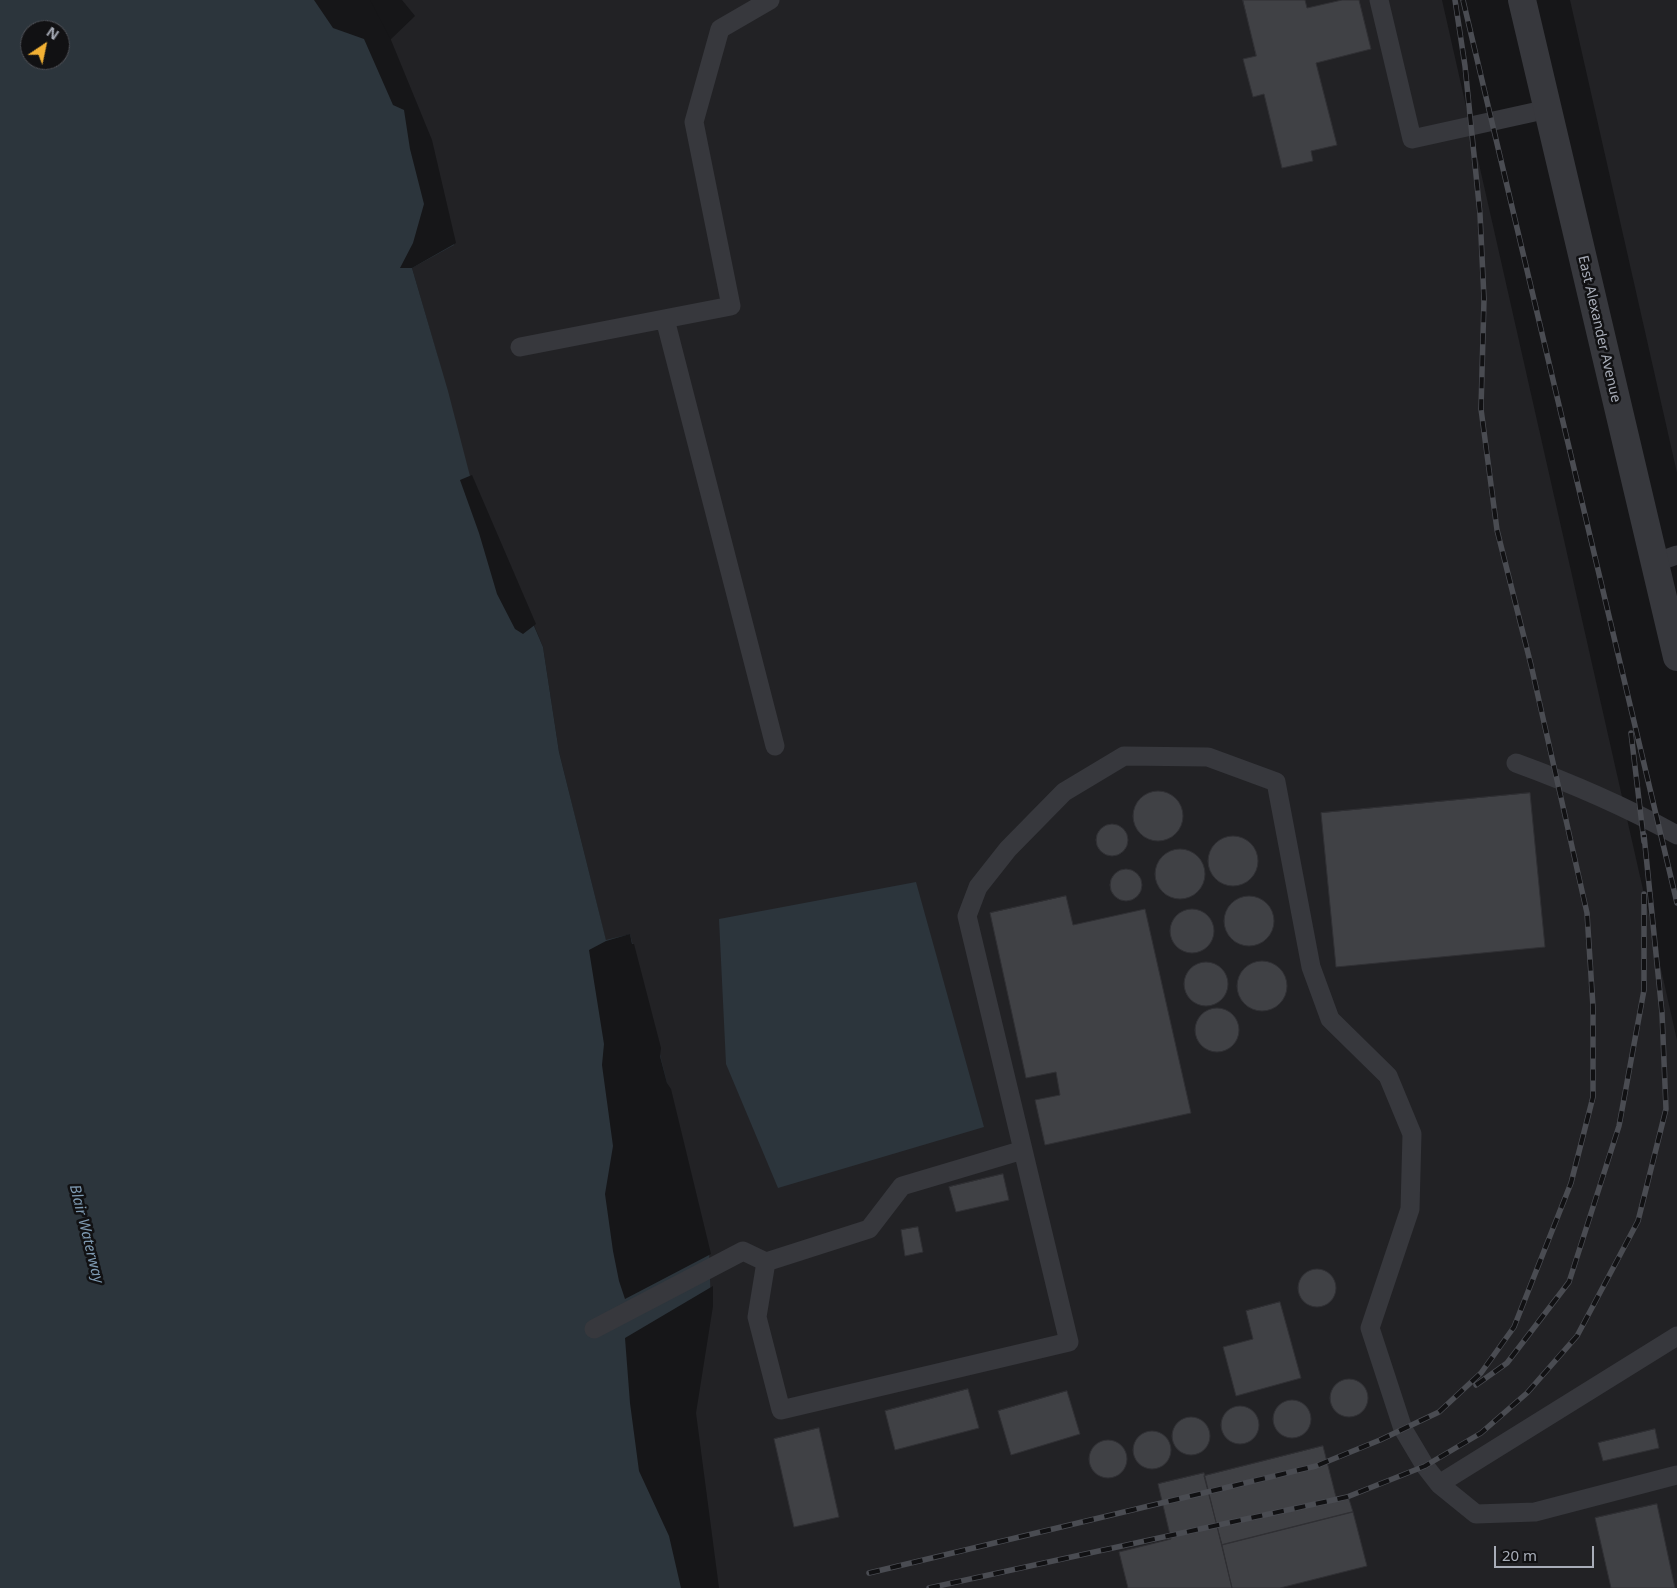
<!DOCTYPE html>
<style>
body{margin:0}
#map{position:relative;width:1677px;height:1588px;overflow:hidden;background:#161618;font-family:"Noto Sans",sans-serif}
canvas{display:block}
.north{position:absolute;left:20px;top:20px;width:50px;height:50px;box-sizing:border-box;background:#111113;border:1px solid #4d4f55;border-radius:50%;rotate:34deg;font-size:14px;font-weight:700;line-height:20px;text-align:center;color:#a8adb8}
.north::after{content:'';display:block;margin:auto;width:18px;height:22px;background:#f2b134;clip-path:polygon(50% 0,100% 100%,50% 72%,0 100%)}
.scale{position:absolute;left:1494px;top:1546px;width:100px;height:22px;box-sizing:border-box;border:2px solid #a8adb8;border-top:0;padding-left:6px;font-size:15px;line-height:18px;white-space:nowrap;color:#a8adb8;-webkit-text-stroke:4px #111113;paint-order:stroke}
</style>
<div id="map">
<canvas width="1677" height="1588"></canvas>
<div class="north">N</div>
<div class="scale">20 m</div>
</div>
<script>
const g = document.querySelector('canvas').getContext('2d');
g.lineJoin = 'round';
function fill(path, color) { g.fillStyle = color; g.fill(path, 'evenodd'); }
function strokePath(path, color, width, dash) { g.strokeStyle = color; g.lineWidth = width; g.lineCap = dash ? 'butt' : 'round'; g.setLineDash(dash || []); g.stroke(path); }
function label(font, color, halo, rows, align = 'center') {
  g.font = font + ' "Noto Sans",sans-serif'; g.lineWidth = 5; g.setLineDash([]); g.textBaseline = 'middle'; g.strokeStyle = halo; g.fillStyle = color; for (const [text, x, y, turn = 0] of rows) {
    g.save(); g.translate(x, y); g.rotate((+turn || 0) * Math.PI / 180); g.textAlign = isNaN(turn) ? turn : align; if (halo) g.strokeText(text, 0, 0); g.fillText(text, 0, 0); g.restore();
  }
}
const built = new Path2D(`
 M402 0H1442L1677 1040V1588H717L694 1413 667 1083 629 934 606 941 559 752 543 647 527 608 355 343 438 358 412 268 389 41 415 16Z
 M1570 0H1677V473Z`);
const water = new Path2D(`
 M0 0H367L454 245 412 268 448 391 470 476 543 647 559 752 606 940 630 934 709 1251 711 1306 694 1413 717 1588H0ZM30 30H60V60H30Z
 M916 882 984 1127 778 1188 726 1064 719 919Z`);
const pier = new Path2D(`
 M314 0H370L391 40 432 140 456 243 412 268H400L413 243 424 204 410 149 404 110 393 105 364 39 333 28Z
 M472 475 536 624 523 634 515 629 497 594 479 533 460 480Z
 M630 934 632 944H634L661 1048 660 1056 667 1083 671 1089 711 1254 625 1299 619 1281 613 1251 605 1194 613 1146 602 1065 604 1044 589 950 606 941Z
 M713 1286V1306L696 1413 719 1588H681L669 1536 639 1471 630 1403 625 1338Z`);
const building = new Path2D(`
 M1243 0H1305L1307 8 1342 0H1359L1371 49 1316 63 1337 145 1311 151 1313 161 1282 168 1264 94 1253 97 1243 59 1256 56Z
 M1133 816a25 25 0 1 1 50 0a25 25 0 1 1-50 0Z
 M1530 793 1545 947 1336 967 1321 813Z
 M1096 840a16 16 0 1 1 32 0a16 16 0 1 1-32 0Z
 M1208 861a25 25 0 1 1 50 0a25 25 0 1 1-50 0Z
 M1155 874a25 25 0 1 1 50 0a25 25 0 1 1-50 0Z
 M1110 885a16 16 0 1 1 32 0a16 16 0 1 1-32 0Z
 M1224 921a25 25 0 1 1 50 0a25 25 0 1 1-50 0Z
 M1066 896 1073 925 1145 909 1191 1113 1045 1145 1035 1100 1060 1095 1056 1072 1026 1078 990 913Z
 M1170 931a22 22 0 1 1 44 0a22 22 0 1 1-44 0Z
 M1237 986a25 25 0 1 1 50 0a25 25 0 1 1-50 0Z
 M1184 984a22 22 0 1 1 44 0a22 22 0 1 1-44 0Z
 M1195 1030a22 22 0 1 1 44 0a22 22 0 1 1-44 0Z
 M1003 1174 1009 1200 956 1212 949 1187Z
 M918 1227 923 1252 905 1256 901 1230Z
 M1298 1288a19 19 0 1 1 38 0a19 19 0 1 1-38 0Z
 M1280 1302 1301 1378 1236 1396 1223 1347 1253 1339 1246 1311Z
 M1330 1398a19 19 0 1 1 38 0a19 19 0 1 1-38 0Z
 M968 1389 979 1428 895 1450 885 1411Z
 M1067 1391 1080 1434 1011 1455 998 1411Z
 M1273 1419a19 19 0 1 1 38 0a19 19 0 1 1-38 0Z
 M1221 1425a19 19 0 1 1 38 0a19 19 0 1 1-38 0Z
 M1172 1436a19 19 0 1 1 38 0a19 19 0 1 1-38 0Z
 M819 1428 839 1517 794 1527 774 1439Z
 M1655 1429 1659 1448 1603 1461 1598 1443Z
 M1133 1450a19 19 0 1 1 38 0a19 19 0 1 1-38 0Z
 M1089 1459a19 19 0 1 1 38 0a19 19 0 1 1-38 0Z
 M1323 1446 1337 1501 1349 1499 1353 1512 1222 1545 1204 1476Z
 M1204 1473 1232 1588H1128L1119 1552 1171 1539 1158 1484Z
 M1657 1504 1675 1588H1611L1595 1518Z
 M1353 1512 1367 1566 1280 1588H1232L1222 1545Z`);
const service = new Path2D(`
 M1379 0 1412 139 1548 109
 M665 319 775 746
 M520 347 731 306 694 122 720 29 770 0
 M1654 563 1677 555
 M1516 763C1571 783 1626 807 1677 835
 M1023 1150 902 1186 869 1229 766 1262 757 1317 781 1410 1069 1342 967 916 978 887 1008 849 1064 792 1124 756 1208 757 1276 782 1311 967 1330 1019 1388 1076 1412 1134 1410 1209 1370 1328 1403 1429 1425 1466 1439 1484 1476 1514 1535 1512 1677 1475
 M594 1329 743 1251 766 1262
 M1439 1484 1677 1336`);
const tertiary = new Path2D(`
 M1522 0 1677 657`);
const rail = new Path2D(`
 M1463 0 1677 903
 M1631 733 1644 842
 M1476 1385 1507 1363 1569 1282 1619 1126 1644 990V894
 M869 1573 1316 1466 1380 1440 1439 1412 1481 1373 1514 1327 1571 1183 1593 1097V1007L1587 913 1531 665 1497 530 1481 409 1484 299 1480 214 1465 66 1455 0
 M929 1588 1347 1497 1425 1466 1481 1433 1527 1393 1577 1336 1638 1221 1666 1109 1662 1013 1644 835`);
const streetNames = [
 ["East Alexander Avenue",1599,329,77]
];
const waterNames = [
 ["Blair Waterway",86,1234,76]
];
fill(built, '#222225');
fill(water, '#2c353c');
fill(pier, '#161618');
fill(building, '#404145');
strokePath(building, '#303034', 1);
strokePath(service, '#37383d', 19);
strokePath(tertiary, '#37383d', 28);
strokePath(rail, '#4a4c52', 5.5);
strokePath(rail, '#111113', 4, [11]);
label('14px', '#a8adb8', '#111113', streetNames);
label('italic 15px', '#7f9bb3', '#111113', waterNames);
</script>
